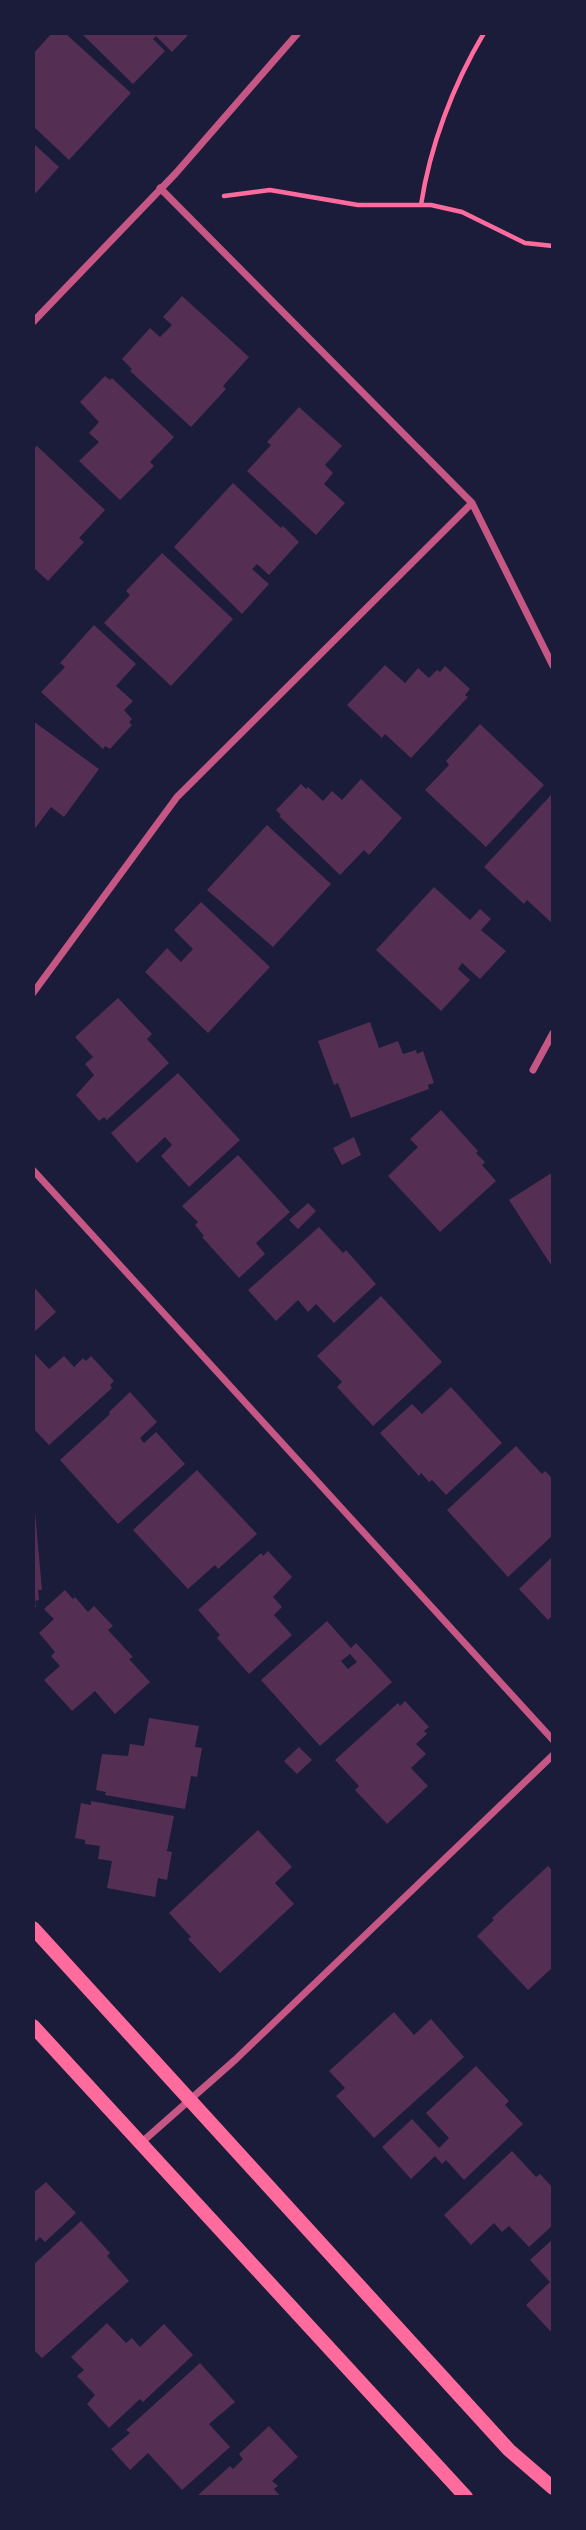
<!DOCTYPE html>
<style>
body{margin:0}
#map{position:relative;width:586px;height:2530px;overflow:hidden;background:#1b1b3a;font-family:"Roboto Serif",serif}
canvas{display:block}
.frame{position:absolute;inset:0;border:35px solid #1b1b3a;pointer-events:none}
</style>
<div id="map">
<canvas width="586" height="2530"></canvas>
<div class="frame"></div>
</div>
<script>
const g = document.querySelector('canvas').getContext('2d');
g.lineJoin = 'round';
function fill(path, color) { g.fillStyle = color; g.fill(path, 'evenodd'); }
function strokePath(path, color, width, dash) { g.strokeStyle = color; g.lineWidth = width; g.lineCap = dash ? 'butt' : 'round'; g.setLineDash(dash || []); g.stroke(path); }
const building = new Path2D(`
 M52 33H65L131 93 69 160 33 126V54Z
 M81 33H190L172 52 156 36 153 39 165 51 133 84Z
 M33 143 59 167 33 196Z
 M182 296 249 357 223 386 226 389 191 427 130 371 132 369 122 359 150 328 160 337 172 325 163 317Z
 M105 376 110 380 112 378 174 437 150 462 154 466 120 500 79 461 99 442 89 433 99 422 80 402Z
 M299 407 342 446 325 465 333 473 324 484 345 503 316 535 247 471 271 445 267 442Z
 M37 446 105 510 79 538 84 542 48 581 33 567V449Z
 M233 483 281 528 283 526 299 542 269 575 257 564 252 569 269 584 242 614 174 547Z
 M162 553 233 619 171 686 104 623 130 595 126 591Z
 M94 625 136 664 116 686 133 701 124 710 132 719 129 722 132 725 110 749 105 746 103 749 41 692 65 667 60 663Z
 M385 665 405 683 418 668 429 678 437 670 440 672 445 666 470 689 465 695 468 697 411 758 385 734 382 738 347 705Z
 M33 721 99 769 64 817 51 807 33 831Z
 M480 724 544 785 486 847 425 790 449 765 446 761Z
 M361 779 402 818 369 855 364 850 340 875 279 816 281 815 276 810 301 784 306 789 308 787 323 801 332 791 342 800Z
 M551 795 553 797V924L527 900 524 904 484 867Z
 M267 825 331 884 273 947 207 890Z
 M434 887 470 920 480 909 491 919 481 930 506 951 480 979 462 963 458 969 470 980 441 1011 376 950Z
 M201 902 270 967 208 1033 145 972 167 948 181 962 193 949 174 930Z
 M118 998 152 1034 147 1039 169 1063 107 1120 104 1117 99 1121 76 1095 94 1075 85 1064 93 1057 75 1037Z
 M370 1022 379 1048 398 1041 403 1054 416 1050 417 1054 423 1051 434 1083 428 1085 429 1089 351 1118 338 1083 334 1085 318 1041Z
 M178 1073 240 1140 189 1187 161 1156 172 1145 165 1137 137 1163 111 1133Z
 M441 1110 478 1151 476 1153 485 1162 482 1165 496 1181 440 1232 388 1176 418 1147 410 1139Z
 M354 1137 361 1155 342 1165 333 1148Z
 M238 1155 290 1212 256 1243 265 1254 239 1278 202 1237 204 1236 195 1225 198 1222 182 1206Z
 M553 1172V1268L509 1200Z
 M308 1203 316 1211 298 1229 289 1220Z
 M319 1227 343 1253 346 1250 376 1284 334 1323 316 1304 308 1312 298 1300 276 1321 248 1290Z
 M33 1286 56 1312 33 1333Z
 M381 1296 442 1362 373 1426 337 1387 342 1382 317 1356Z
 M33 1352 49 1369 64 1356 74 1367 83 1358 86 1361 91 1356 114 1381 110 1385 112 1388 49 1445 33 1428Z
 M451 1387 502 1443 446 1495 432 1480 429 1482 421 1473 419 1476 380 1433 412 1404 422 1414Z
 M130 1392 157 1422 140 1438 144 1443 156 1432 185 1464 118 1524 60 1460 110 1414 109 1412Z
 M516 1446 542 1474 545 1471 553 1479V1535L508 1577 447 1510Z
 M197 1470 257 1534 218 1569 215 1565 188 1589 133 1530Z
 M33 1512H35L42 1590H38L39 1600 35 1601 36 1607H33Z
 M268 1551 292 1577 273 1597 282 1607 274 1615 292 1635 249 1674 217 1638 220 1635 198 1610 261 1553 263 1556Z
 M553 1556V1615L548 1620 519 1589Z
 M65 1590 73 1599 75 1597 88 1612 94 1606 113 1626 108 1630 133 1657 129 1659 150 1682 115 1714 95 1691 72 1711 44 1680 60 1666 51 1656 55 1652 39 1633 54 1619 44 1609Z
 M327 1621 351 1648 356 1643 392 1682 320 1746 261 1680ZM350 1654 357 1662 348 1669 341 1661Z
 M405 1701 429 1727 424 1731 427 1734 416 1744 426 1754 411 1768 428 1786 387 1824 355 1790 359 1786 335 1760 398 1703 400 1706Z
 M149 1718 199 1726 195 1747 202 1748 197 1777 191 1776 185 1809 105 1795 106 1792 96 1790 102 1754 128 1756 130 1744 144 1746Z
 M299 1747 312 1760 297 1774 284 1761Z
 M91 1801 174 1816 167 1851 172 1852 167 1880 158 1878 155 1897 107 1888 112 1861 98 1859 100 1846 85 1844V1840L75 1838 81 1803 91 1805Z
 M258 1830 292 1867 275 1883 294 1904 220 1973 188 1939 191 1937 169 1913Z
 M548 1866 553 1871V1967L528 1990 477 1936 494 1920 492 1918Z
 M394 2012 414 2035 431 2019 464 2057 374 2138 336 2096 345 2088 329 2071Z
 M476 2066 509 2101 505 2105 523 2124 464 2180 446 2160 442 2164 435 2156 411 2179 382 2147 412 2119 439 2148 449 2138 426 2113Z
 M512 2151 536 2177 540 2174 553 2188V2225L529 2247 509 2226 502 2232 494 2223 471 2245 444 2215Z
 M46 2182 76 2213 45 2242 40 2237 33 2244V2193Z
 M81 2221 110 2253 107 2256 129 2281 42 2358 33 2349V2265Z
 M553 2239V2334L526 2305 550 2282 530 2260Z
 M107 2323 126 2343 132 2338 140 2347 164 2324 193 2355 143 2402 140 2399 109 2428 87 2404 95 2395 77 2376 84 2370 71 2357Z
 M200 2363 235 2402 209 2424 230 2447 182 2490 148 2453 130 2470 111 2449 130 2433 126 2430Z
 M269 2426 298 2457 272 2481 278 2486 274 2489 281 2497H196L230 2466 233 2469 243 2459 239 2454Z`);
const path = new Path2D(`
 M224 196 270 190 358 205H431L462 212 525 243 553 246
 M421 205C430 146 453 85 484 33`);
const minor = new Path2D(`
 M160 188 472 503 553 666
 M33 322 176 173 298 33
 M33 993 177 797 472 503
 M533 1070 553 1033
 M33 1170 553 1740
 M142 2142 235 2060 553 1755`);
const secondary = new Path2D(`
 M33 1928 509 2450 553 2488
 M33 2026 466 2497`);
fill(building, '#542f53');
strokePath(path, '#ff6b9d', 4.5);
strokePath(minor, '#c65784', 7);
strokePath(secondary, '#ff6b9d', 14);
</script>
